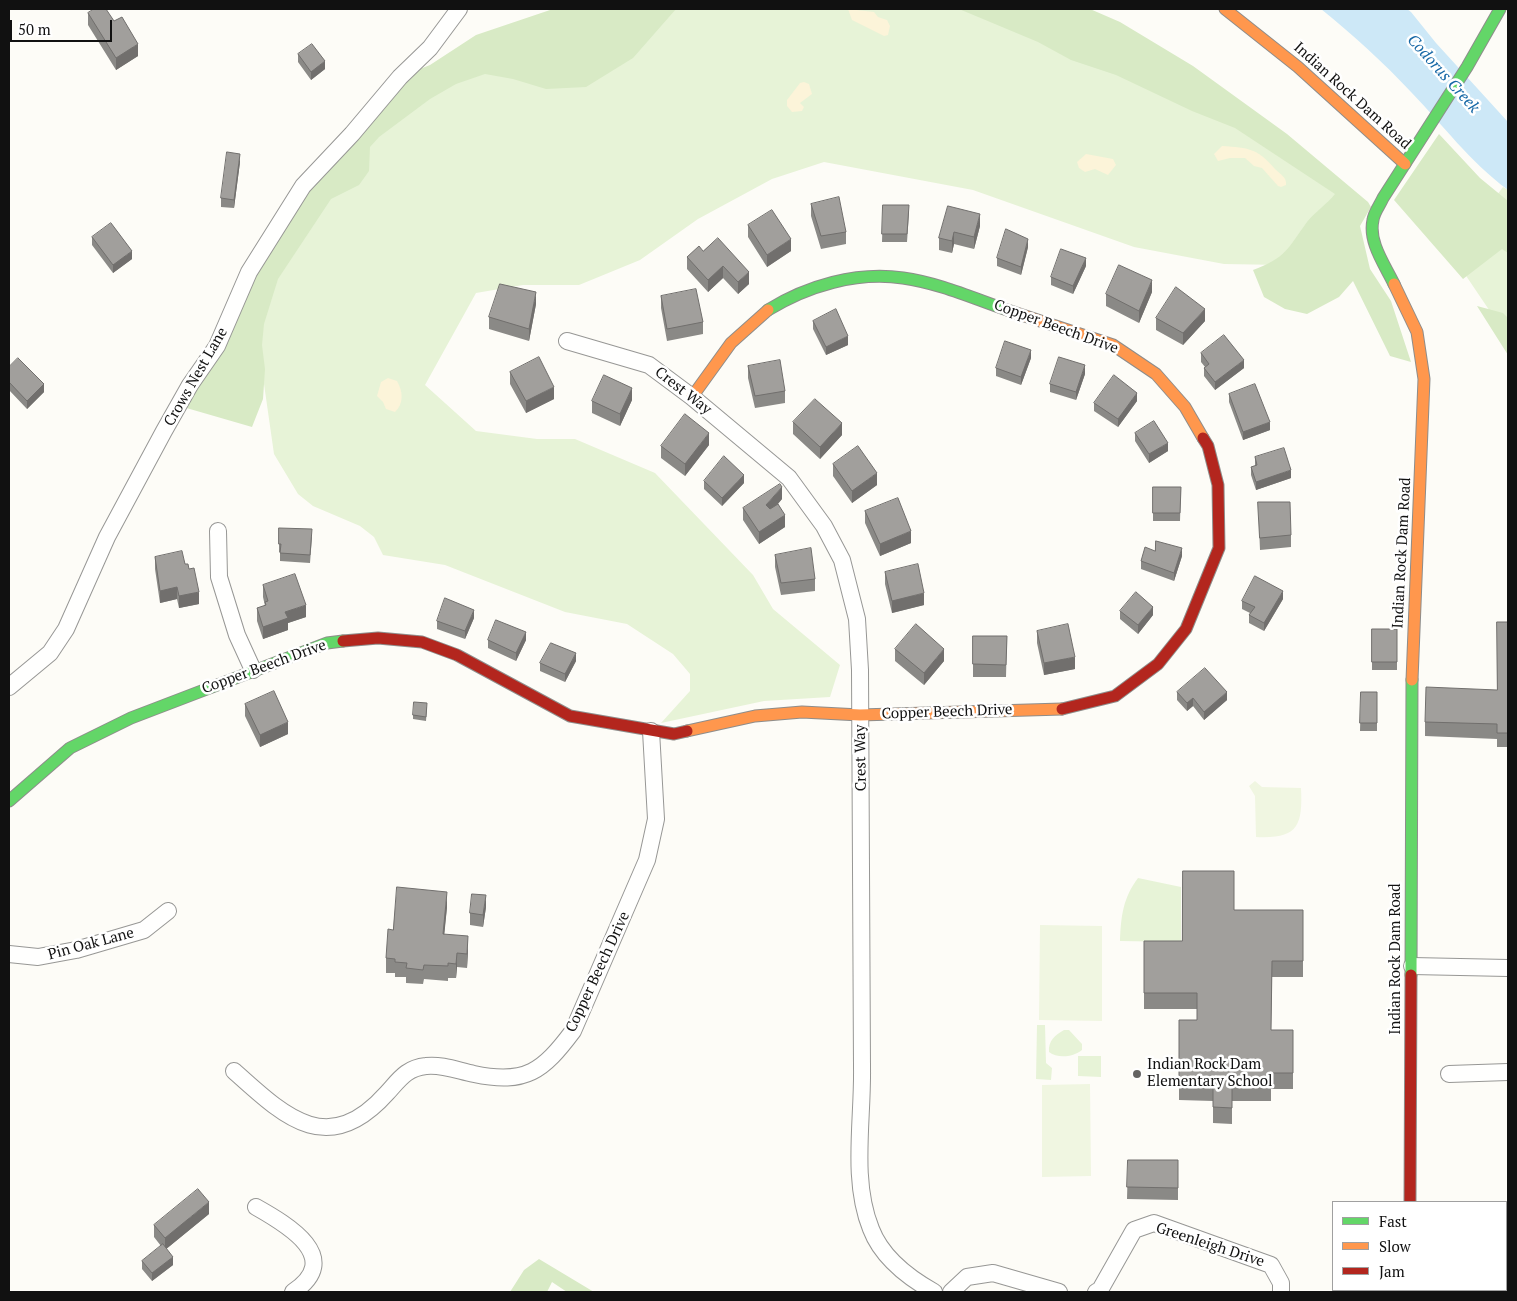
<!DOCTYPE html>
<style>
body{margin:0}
#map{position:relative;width:1517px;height:1301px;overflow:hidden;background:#fdfcf7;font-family:"PT Serif",serif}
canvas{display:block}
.frame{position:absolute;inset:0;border:10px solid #111;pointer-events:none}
.legend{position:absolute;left:1332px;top:1201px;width:175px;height:90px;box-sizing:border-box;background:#fff;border:1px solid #a0a0a0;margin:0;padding:6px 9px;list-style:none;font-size:15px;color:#111}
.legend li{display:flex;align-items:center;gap:10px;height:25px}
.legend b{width:25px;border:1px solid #a0a0a0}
.scale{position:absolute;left:10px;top:20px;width:102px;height:22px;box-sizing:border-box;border:2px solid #111;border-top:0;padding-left:6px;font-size:15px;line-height:18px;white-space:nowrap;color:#111;-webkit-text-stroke:4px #fff;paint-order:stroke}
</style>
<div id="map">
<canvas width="1517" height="1301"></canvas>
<div class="frame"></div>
<ul class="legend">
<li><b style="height:6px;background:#63d668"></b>Fast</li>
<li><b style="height:6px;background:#ff974d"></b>Slow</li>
<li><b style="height:6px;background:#b3261e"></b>Jam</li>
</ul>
<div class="scale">50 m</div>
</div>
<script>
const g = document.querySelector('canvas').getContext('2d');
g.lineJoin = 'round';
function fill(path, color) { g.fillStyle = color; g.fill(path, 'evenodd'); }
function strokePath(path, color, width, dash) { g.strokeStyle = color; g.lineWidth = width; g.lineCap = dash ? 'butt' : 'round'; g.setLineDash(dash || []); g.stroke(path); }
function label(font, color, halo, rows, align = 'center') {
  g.font = font + ' "PT Serif",serif'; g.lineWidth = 5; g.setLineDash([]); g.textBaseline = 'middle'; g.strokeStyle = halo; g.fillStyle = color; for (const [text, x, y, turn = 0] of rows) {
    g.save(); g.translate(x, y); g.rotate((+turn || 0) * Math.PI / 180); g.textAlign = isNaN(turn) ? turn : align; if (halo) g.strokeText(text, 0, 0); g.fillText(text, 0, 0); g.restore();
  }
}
const green = new Path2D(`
 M594 9H1027L1207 78 1354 197 1282 265 1224 264 1134 247 973 190 824 162 772 179 698 219 640 260 579 285H523L476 293 425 385 476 431 537 439H575L655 473 753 575 773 609 840 665 830 697 764 701 661 723 690 691V674L673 654 627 624 565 612 445 565 383 555 374 537 360 526 313 506 298 494 274 454 256 328 276 262 324 192 409 104Z
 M1503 187 1508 190V338L1452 255Z
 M1138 878 1181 887V942L1120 941C1121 916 1123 898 1138 878Z
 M1037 1025H1045L1046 1063 1052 1068 1051 1080 1036 1079Z
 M1064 1030H1069L1082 1044V1050C1073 1057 1058 1059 1049 1052 1048 1041 1055 1035 1064 1030Z
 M1078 1056H1101V1077L1078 1076Z`);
const forest = new Path2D(`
 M553 9H676L633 58 586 87 546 89 513 79 485 74 456 84 430 99 379 137 370 147 369 171 359 185 331 199 278 279 264 324 262 345 265 369 263 399 252 427 183 407 259 258 352 134 400 77 430 65 476 35Z
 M959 9H1090L1120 22 1193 66 1287 134 1368 202 1371 207 1360 226 1370 269 1391 301 1411 362 1390 356 1353 281 1339 297 1307 314 1285 309 1264 297 1253 270C1286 258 1288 248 1307 222 1315 212 1327 204 1335 194L1235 128 1192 111 1116 75 1071 60 1038 42Z
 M1439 134 1480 178 1508 201V253L1502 249 1463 279 1394 200Z
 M1477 306 1503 313 1508 318V355Z
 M539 1259 594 1292H567L552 1282 547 1292H510L524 1270Z`);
const sand = new Path2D(`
 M848 9 874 12 878 17 887 20 890 26 888 35 884 36 852 20Z
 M804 82 809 84 812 94 800 103 804 107 802 111 792 112 787 106V100L800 83Z
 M1222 146C1249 148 1257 148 1275 169 1280 174 1287 177 1286 185L1281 187 1278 186 1262 168 1254 166 1245 158H1230L1218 161 1214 154Z
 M1086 154 1113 159 1116 165 1108 175 1095 169 1085 172 1079 168 1077 162Z
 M388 378 397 381C403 391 404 404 395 412L386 409 383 402 377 396 381 382Z`);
const pitch = new Path2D(`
 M1255 781 1262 787 1301 788C1303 827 1297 839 1256 837L1255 796 1249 786Z
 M1040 925 1102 926V1021L1039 1020Z
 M1090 1084 1091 1176 1042 1177V1085Z`);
const water = new Path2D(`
 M1321 9H1407L1411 12 1436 43 1508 122V190C1469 161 1444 126 1411 92 1383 62 1353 35 1321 9Z`);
const street = new Path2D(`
 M567 341 649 365 692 397 789 478 824 526 842 560 857 619 860 670C861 803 861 935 862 1068 863 1120 851 1180 871 1229 882 1258 909 1278 934 1292
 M218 531 219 577 237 635 253 670
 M9 687 50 653 66 629 107 537 164 431 190 385 217 346 249 272 303 186 352 134 400 77 430 48 459 9
 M9 954 38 957 76 950 144 930 168 911
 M1412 966 1508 968
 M234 1071C285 1117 328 1159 387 1093 399 1080 406 1068 426 1066 442 1064 459 1071 474 1074 526 1085 543 1071 573 1031L647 860 656 819 651 731
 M1449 1074 1508 1072
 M256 1207C288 1225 344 1258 293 1292
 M1506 1232H1508
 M951 1292 967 1277 993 1273 1059 1292
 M1096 1292 1100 1290 1134 1230 1154 1223 1271 1265 1281 1283V1292`);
const fast = new Path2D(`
 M1394 284C1385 265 1368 242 1373 220 1374 212 1380 205 1383 198L1467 67 1500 9
 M768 310C807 286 857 271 903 278 940 283 977 300 1013 312
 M9 801 70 748 131 718 327 643 343 641
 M1411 975 1412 680`);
const slow = new Path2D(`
 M1225 9 1298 67 1405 164
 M1394 284 1417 332 1424 379 1412 680
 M1013 312 1113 345 1156 374 1185 407 1203 438
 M692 397 731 343 768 310
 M687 731 755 716 802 712 860 715 1062 709
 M1409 1290V1292`);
const jam = new Path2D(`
 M343 641 378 638 422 642 457 655 570 716 674 734 687 731
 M1062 709 1115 696 1158 664 1186 629 1219 548 1218 485 1208 446 1203 438
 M1410 1202 1411 975`);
const wall = new Path2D(`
 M88 13 114 21 138 56 116 70 88 25Z
 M298 54 325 69 311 80 298 62Z
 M240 162 234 208 221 207V198Z
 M811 204 846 232V244L821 249 811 216Z
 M883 205 909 213 907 242H882Z
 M948 206 980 226 974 249 954 244 952 253 939 250V238Z
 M748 225 791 251 767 267 748 237Z
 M92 237 132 259 113 273 92 245Z
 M1028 247 1021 275 997 266V258Z
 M703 251 749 284 738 294 723 278 708 292 687 269V257Z
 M1086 266 1073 294 1051 285V277Z
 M1152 292 1139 323 1106 306V294Z
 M661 296 703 322V334L667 341 661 308Z
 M536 304 529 341 489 329V317Z
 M1156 318 1205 321 1183 345 1156 330Z
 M813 321 848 345 826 355 813 329Z
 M1201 353 1244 368 1215 390 1204 376V368L1205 367 1201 362Z
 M1031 358 1021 385 996 376V368Z
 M748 366 785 391V403L755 408 748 378Z
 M9 367 44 392 27 409 9 390Z
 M510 372 554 399 526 413 510 384Z
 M1085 374 1076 400 1050 392V384Z
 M1229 394 1270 430 1243 440 1229 402Z
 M632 400 620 426 592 413V401Z
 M1137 401 1118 427 1094 411V403Z
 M793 422 842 435 820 459 793 434Z
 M1135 433 1168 451 1149 463 1135 441Z
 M709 445 685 476 661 458V446Z
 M1255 457 1291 478 1256 490 1251 475V467L1255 466Z
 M833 464 877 485 852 503 833 476Z
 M704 481 744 483 722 506 704 489Z
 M1153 487H1181L1180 521H1153Z
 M782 499 778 504 785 527 759 544 743 520V508Z
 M1258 502 1291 535V547L1260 550Z
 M865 511 911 543 880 556 865 523Z
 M312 537 310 563 280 561V552H279V544Z
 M1155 551 1182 556 1174 581 1141 569V561Z
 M775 555 815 579V591L781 595 775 567Z
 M155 557 185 564 199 604 179 608 177 599 160 603 155 569Z
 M885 572 924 605 892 613 885 584Z
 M263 585 306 617 288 623V630L263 639 257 621V608L265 606 263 597Z
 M1283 599 1264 631 1249 623V615L1250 613 1242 609V601Z
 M1120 611 1153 615 1138 634 1120 619Z
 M474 618 465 639 437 629V621Z
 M1508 622V747H1497V739L1425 736V722L1497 690Z
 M1372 629H1397V670H1372Z
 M1037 631 1075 669 1044 675 1037 643Z
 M973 636H1007L1006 677H973Z
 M488 640H526L516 661 488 648Z
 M895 649 944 661 924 685 895 661Z
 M576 661 565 682 540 671V663Z
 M1177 692 1227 700 1204 720 1193 706 1187 711 1177 700Z
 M1361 692H1377V731H1360Z
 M245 704 288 734 260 747 245 716Z
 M427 707 426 721 413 719V715Z
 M447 907 444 934 468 950 467 968 457 967 456 978H448V981L424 979 423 984 406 983V977H395V973H386V958L393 930Z
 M486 907 483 927 470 925V913Z
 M1234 910H1303V977H1272L1271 1030H1293V1089H1271V1101H1232V1124L1213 1123V1101L1179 1100V1020H1197V1009H1144V941H1182Z
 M1128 1160H1178V1200L1127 1199Z
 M209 1214 166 1249 173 1265 152 1281 142 1269V1261L161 1246 154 1237V1225Z`);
const shadedWall = new Path2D(`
 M138 44V56L116 70V58Z
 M325 61V69L311 80V72Z
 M240 154V162L234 208V200Z
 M980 214V226L974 249V237Z
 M954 232V244L952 253V241Z
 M791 239V251L767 267V255Z
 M1028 239V247L1021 275V267Z
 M132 251V259L113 273V265Z
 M1086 258V266L1073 294V286Z
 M723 266V278L708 292V280Z
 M749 272V284L738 294V282Z
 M1152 280V292L1139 323V311Z
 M536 292V304L529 341V329Z
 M1205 309V321L1183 345V333Z
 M848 336V345L826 355V347Z
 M1031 350V358L1021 385V377Z
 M1244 360V368L1215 390V382Z
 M1085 365V374L1076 400V392Z
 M44 384V392L27 409V401Z
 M554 387V399L526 413V401Z
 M632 388V400L620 426V414Z
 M1137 393V401L1118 427V419Z
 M1270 422V430L1243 440V432Z
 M842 423V435L820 459V447Z
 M709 433V445L685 476V464Z
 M1168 443V451L1149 463V454Z
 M1291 470V478L1256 490V482Z
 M877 473V485L852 503V491Z
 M744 475V483L722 506V498Z
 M782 487V499L766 517V505Z
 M785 515V527L759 544V532Z
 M911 531V543L880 556V544Z
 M1182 548V556L1174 581V573Z
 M177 587V599L160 603V591Z
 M1283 591V599L1264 631V623Z
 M199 592V604L179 608V596Z
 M924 593V605L892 613V601Z
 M306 605V617L288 623V630L263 639V627L285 612Z
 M1153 607V615L1138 634V625Z
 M474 610V618L465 639V631Z
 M526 632V640L516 661V653Z
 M944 649V661L924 685V673Z
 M576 653V661L565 682V674Z
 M1075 657V669L1044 675V663Z
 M1227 692V700L1204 720V712Z
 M1193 698V706L1187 711V703Z
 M288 722V734L260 747V735Z
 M447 892V907L443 948V934Z
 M486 895V907L483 927V915Z
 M468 936V950L467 968V954Z
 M457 953V967L456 978V964Z
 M209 1202V1214L165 1250V1238Z
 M173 1257V1265L152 1281V1273Z`);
const building = new Path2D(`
 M94 9H106L114 21 122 17 138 44 116 58 88 13Z
 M312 44 325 61 311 72 298 54Z
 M227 152 240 154 234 200 221 198Z
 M839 197 846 232 821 236 811 204Z
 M883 205H909L907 234H882Z
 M948 206 980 214 974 237 954 232 952 241 939 238Z
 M772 210 791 239 767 255 748 225Z
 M111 223 132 251 113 265 92 237Z
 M1006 229 1028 239 1021 267 997 258Z
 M718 238 749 272 738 282 723 266 708 280 687 257 699 246 703 251Z
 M1061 249 1086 258 1073 286 1051 277Z
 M1119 265 1152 280 1139 311 1106 294Z
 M500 284 536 292 529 329 489 317Z
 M1176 287 1205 309 1183 333 1156 318Z
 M696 289 703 322 667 329 661 296Z
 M836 309 848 336 826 347 813 321Z
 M1224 335 1244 360 1215 382 1204 368 1209 364 1201 353Z
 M1005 341 1031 350 1021 377 996 368Z
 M539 357 554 387 526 401 510 372Z
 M1059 357 1085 365 1076 392 1050 384Z
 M18 358 44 384 27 401 9 382V367Z
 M780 360 785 391 755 396 748 366Z
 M604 375 632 388 620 414 592 401Z
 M1114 375 1137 393 1118 419 1094 403Z
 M1255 384 1270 422 1243 432 1229 394Z
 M815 399 842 423 820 447 793 422Z
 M685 414 709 433 685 464 661 446Z
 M1154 421 1168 443 1149 454 1135 433Z
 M858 446 877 473 852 491 833 464Z
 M1284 448 1291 470 1256 482 1251 467 1257 465 1255 457Z
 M724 456 744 475 722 498 704 481Z
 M780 484 782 487 766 505 770 509 778 504 785 515 759 532 743 508Z
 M1153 487H1181L1180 513H1153Z
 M898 498 911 531 880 544 865 511Z
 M1258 502H1290L1291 535 1260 538Z
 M279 528 312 529 310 555 280 553 281 544H279Z
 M1156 541 1182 548 1174 573 1141 561 1145 547 1155 551Z
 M811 548 815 579 781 583 775 555Z
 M182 551 185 564H188L189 569 194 568 199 592 179 596 177 587 160 591 155 557Z
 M918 564 924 593 892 601 885 572Z
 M295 574 306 605 285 612 288 618 263 627 257 608 266 605 265 602 268 601 263 585Z
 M1255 576 1283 591 1264 623 1249 615 1255 607 1242 601Z
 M1136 592 1153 607 1138 625 1120 611Z
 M445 598 474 610 465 631 437 621Z
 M496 620 526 632 516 653 488 640Z
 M1497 622H1508V733H1497V724L1425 722 1426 687 1497 690Z
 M916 624 944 649 924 673 895 649Z
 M1068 624 1075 657 1044 663 1037 631Z
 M1372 629H1397V662H1372Z
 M973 636H1007L1006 665 973 664Z
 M551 643 576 653 565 674 540 663Z
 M1205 668 1227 692 1204 712 1193 698 1187 703 1177 692Z
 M274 691 288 722 260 735 245 704Z
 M1361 692H1377V723H1360Z
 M414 702 427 703 426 717 413 715Z
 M1183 871H1234V910H1303V961H1272L1271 1030H1293V1073H1271V1085H1232V1108L1213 1107V1085L1179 1084V1020H1197V993H1144V941H1182Z
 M397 887 447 892 443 934 468 936 467 954 457 953 456 964 448 963V966L424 965 423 970 406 968 407 963 395 962V959L386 958 388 929 393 930Z
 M472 894 486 895 483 915 470 913Z
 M1128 1160H1178V1188L1127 1187Z
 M198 1189 209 1202 165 1238 154 1225Z
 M163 1244 173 1257 152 1273 142 1261Z`);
const markers = [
 [1137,1074,5,"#646362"]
];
const streetNames = [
 ["Indian Rock Dam Road",1352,96,42],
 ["Copper Beech Drive",1056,327,20],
 ["Crows Nest Lane",196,377,-60],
 ["Crest Way",683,391,38],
 ["Indian Rock Dam Road",1402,553,-87],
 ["Copper Beech Drive",264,667,-20],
 ["Copper Beech Drive",947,712,-2],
 ["Crest Way",861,758,-91],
 ["Pin Oak Lane",91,944,-15],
 ["Indian Rock Dam Road",1396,959,-90],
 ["Copper Beech Drive",598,972,-65],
 ["Greenleigh Drive",1210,1245,18]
];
const poiNames = [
 ["Indian Rock Dam",1147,1065],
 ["Elementary School",1147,1082]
];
const waterNames = [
 ["Codorus Creek",1443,74,48]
];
fill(green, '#e7f3d7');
fill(forest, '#d8eac5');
fill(sand, '#fcf4d9');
fill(pitch, '#f0f6e1');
fill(water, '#cde8f7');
strokePath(street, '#979795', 18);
strokePath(fast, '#8e8d8b', 13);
strokePath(slow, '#8e8d8b', 13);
strokePath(jam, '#8e8d8b', 13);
strokePath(street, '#fffffe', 16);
strokePath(fast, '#63d668', 11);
strokePath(slow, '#ff974d', 11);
strokePath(jam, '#b3261e', 11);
fill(wall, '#8a8986');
fill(shadedWall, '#716f6d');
fill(building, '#a19f9c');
strokePath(building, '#716f6d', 1);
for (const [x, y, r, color] of markers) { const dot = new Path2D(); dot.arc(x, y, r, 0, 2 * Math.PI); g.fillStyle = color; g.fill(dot); strokePath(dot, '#fff', 2); }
label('15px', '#111', '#fff', streetNames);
label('15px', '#111', '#fff', poiNames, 'left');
label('italic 16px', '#1768a6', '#fff', waterNames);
</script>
